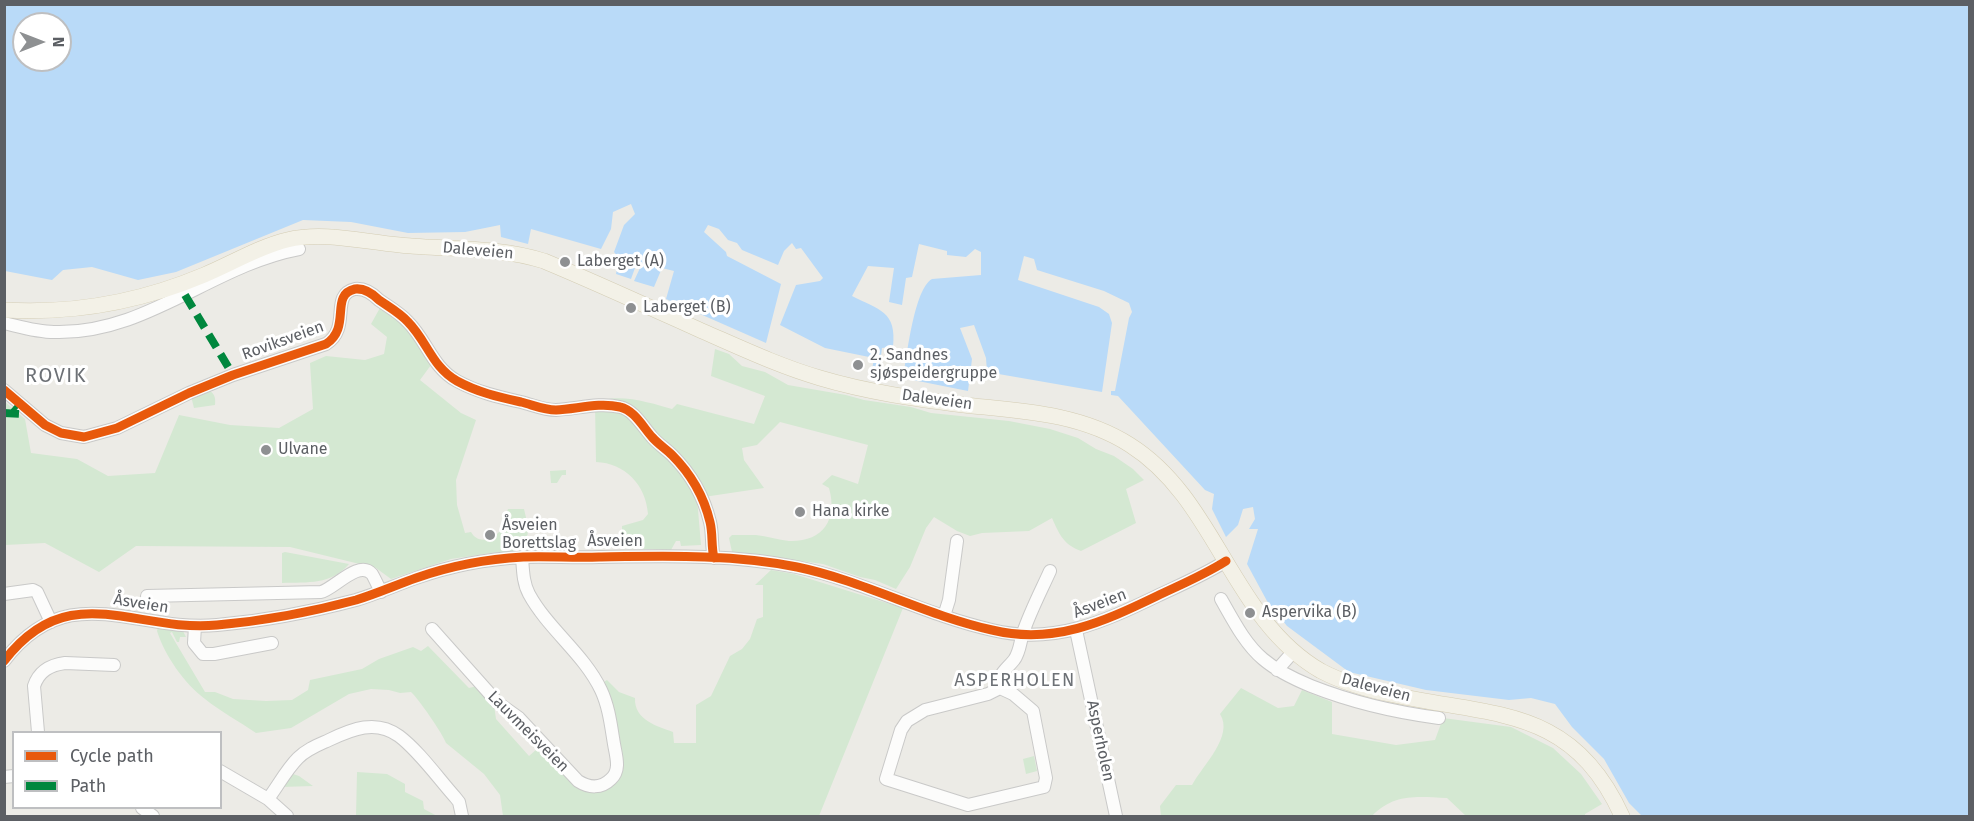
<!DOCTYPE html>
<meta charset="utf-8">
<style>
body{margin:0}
#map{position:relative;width:1974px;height:821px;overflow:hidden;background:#ecebe6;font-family:"Fira Sans",sans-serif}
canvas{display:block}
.frame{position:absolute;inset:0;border:6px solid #5c5f64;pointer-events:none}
.legend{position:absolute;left:12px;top:731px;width:210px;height:78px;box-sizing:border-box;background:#fff;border:2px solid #bebfc1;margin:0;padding:8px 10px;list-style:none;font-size:18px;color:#5c5f64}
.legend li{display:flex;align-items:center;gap:12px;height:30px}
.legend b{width:30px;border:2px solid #bebfc1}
.north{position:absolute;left:12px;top:12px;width:60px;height:60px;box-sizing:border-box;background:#fff;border:2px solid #bebfc1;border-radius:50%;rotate:90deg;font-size:16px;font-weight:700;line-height:24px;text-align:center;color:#5c5f64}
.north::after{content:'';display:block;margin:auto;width:21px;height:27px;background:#8e9092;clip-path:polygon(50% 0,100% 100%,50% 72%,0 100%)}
</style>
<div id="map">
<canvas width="1974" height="821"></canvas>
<div class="frame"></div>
<ul class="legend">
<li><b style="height:8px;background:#e8590c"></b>Cycle path</li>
<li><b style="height:8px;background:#00873e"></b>Path</li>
</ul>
<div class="north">N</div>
</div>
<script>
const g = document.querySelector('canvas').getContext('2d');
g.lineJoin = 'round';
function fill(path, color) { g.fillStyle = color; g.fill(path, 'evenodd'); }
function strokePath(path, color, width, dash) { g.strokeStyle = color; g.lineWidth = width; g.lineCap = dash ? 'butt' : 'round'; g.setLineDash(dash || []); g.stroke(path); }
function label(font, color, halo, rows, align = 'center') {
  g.font = font + ' "Fira Sans",sans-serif'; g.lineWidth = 6; g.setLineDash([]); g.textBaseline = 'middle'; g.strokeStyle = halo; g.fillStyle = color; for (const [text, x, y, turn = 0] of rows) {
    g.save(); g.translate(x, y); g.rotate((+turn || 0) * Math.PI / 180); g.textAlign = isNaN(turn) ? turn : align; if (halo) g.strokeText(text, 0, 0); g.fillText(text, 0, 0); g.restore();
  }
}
const green = new Path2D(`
 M381 306C408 325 416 337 431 365L420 380 461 413 476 420 456 480 457 505 465 533 471 532C478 545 495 540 502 528 505 523 506 514 508 509H524L528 526 527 545 538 546 537 550 491 553 451 559 391 579 376 568 290 547 136 546 99 572 45 543 5 545 4 401 25 419 31 453 77 459 108 476 155 473 179 415 230 425 279 428 313 409 310 363 326 356 365 360 384 354 387 337 371 324Z
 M715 349 729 354 742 366 765 372 788 385 846 395 864 400 911 407 931 413 1009 421 1050 429 1078 438 1096 449 1114 456 1133 469 1144 480 1126 489 1136 523 1081 551C1064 545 1059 534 1052 518L1029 531 982 533 970 536 957 531 934 517 926 528 910 567 896 589 875 580 860 577 823 564 732 552 729 538 732 535C740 535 748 535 756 535 767 536 778 540 789 541 823 542 838 520 829 488L822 484 832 475 858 484 868 445 780 422 757 445 742 448 744 460 764 488 697 498 701 545 681 546 680 541H676L671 550 622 548V526L643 520 648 514C646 485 625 463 596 462L595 404C613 391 652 403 672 409L677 404 754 424 765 396 711 376Z
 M207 390C214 392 216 397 215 405L194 408 191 396Z
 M566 470V475H562L557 483H551L550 471Z
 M285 552 349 564C331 585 308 582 282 583V553Z
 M771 570 794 574 903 608 819 816H503L500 795 484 774 446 743C443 734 418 698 411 692L400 693 389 690 371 689 349 694 291 728 256 733C239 721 221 712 205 699 184 683 165 656 157 631L158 627 183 631 186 637H180L179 642H177L172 632 170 633 205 692H215L233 699 266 701 292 700 308 690 310 680 362 669 379 659 413 647 421 651 428 646 466 685 469 688 477 686 494 705 496 719 529 756 537 749C542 755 547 756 553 760 575 778 584 809 615 782L602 683 607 680 619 692 635 698C634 720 657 726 673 732L674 743H696V705L711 696 730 656 742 649 750 639 757 619 763 617V585H755Z
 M1241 688 1278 708 1294 706 1302 690 1332 702V734L1396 745 1435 740 1443 718 1511 727 1553 748 1581 774 1602 804 1585 814V816H1466L1447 798C1416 797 1395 793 1372 816H1161L1160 806 1176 785H1192C1203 765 1234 736 1220 714Z
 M1034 756 1037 771 1026 774 1023 759Z
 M357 772 387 774 405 784V792L423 801 424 809 437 816H356Z
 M293 774 299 776 313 786 281 787Z`);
const water = new Path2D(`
 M4 5H1969V816H1642L1629 803 1604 759 1572 727 1555 704 1531 698 1509 700 1426 690 1349 672 1287 626 1267 601 1247 564 1258 529H1249L1255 519 1253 507 1243 509 1238 525 1226 537 1212 509 1214 494 1205 490 1118 396 1111 395V391H1115L1129 318 1132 312 1129 303 1104 291 1037 270 1034 259 1024 256 1018 280 1099 307 1109 314 1112 323 1102 392 987 372 986 358 974 325 960 328 972 359 968 391 903 378C907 356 914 289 932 279L981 275V252L975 249 966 257 947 255V251L919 244 912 277 906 278 902 305 889 302 894 268 868 266 852 296C879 310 897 311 893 347L882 348 879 371 872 370 874 358 825 348 780 325 796 285 820 281 823 278 801 248 796 249 792 243 784 251 778 265 742 250 737 243 728 240 719 229 708 225 704 232 726 252 727 256 781 284 766 343 666 299 674 271 662 268 654 287 634 281 640 268 631 261 629 264 635 268 631 279 616 274 619 258 614 252 624 225 635 214 631 204 613 212 611 229 601 249 531 229 528 244 501 237 500 225 465 232 408 233 351 222 303 220 176 272 138 280 92 267 63 270 52 280 5 271ZM24 24H60V60H24Z`);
const minor = new Path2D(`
 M4 323C21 327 37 332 54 332 145 335 213 265 299 249
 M4 390 45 425 61 433 84 437 117 428 189 393 233 375 326 344C352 327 329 295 355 289 364 288 373 294 379 300 389 307 400 313 408 322 427 341 432 367 457 381 477 392 498 397 521 402 533 405 544 410 556 410 577 409 599 402 620 407 634 410 643 427 652 437 658 444 666 449 672 455 690 473 704 497 710 522 713 534 711 546 714 558
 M4 594 33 590 37 592 51 622
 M147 596 321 592C334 589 359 559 372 574 375 579 378 586 381 592
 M1221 599C1233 620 1245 644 1263 659 1277 671 1294 679 1311 686 1354 703 1393 712 1439 718
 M944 616 949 600 957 541
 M195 626 194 643 203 654H214L272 643
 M432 629 498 703 519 718 578 781C589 788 601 789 611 779 621 770 616 756 614 744 611 726 609 707 601 690 584 654 548 629 529 594 523 583 523 570 522 557
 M1076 630 1116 816
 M4 661C69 576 135 633 217 625 263 621 311 612 356 600 376 594 396 585 416 578 450 566 486 559 523 557 548 556 574 558 599 557 665 556 733 554 797 567 864 581 925 615 992 630 1054 645 1103 622 1157 596 1180 585 1204 575 1226 561
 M1277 670 1293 652
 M1000 688 1013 694 1033 711 1046 778 1044 787 968 805 886 779 901 730 907 721 925 710 988 694Z
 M1000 688C997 674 1006 670 1014 660 1020 652 1020 642 1023 633 1030 612 1041 591 1050 571
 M38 732 34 686C39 671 50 665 65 663L114 665
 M220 771 268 799 287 816
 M4 777 14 776
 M268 799C278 786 286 770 298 758 307 749 318 745 329 740 352 729 376 719 399 736 419 751 438 778 455 797L459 802 462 816
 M142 808 153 816`);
const major = new Path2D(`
 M4 310C73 314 140 302 204 275 231 264 258 247 287 240 324 231 363 242 400 245 448 250 497 246 544 261 597 283 649 307 702 331 741 348 779 366 820 378 867 392 916 399 964 405 1021 411 1080 413 1130 445 1217 500 1231 619 1321 671 1344 683 1369 690 1394 695 1495 717 1572 706 1622 816`);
const quiet = new Path2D(`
 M185 295 233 375
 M4 413 21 414 13 407`);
const cycleway = new Path2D(`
 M4 390 45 425 61 433 84 437 117 428 189 393 233 375 326 344C352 327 329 295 355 289 364 288 373 294 379 300 389 307 400 313 408 322 427 341 432 367 457 381 477 392 498 397 521 402 533 405 544 410 556 410 577 409 599 402 620 407 634 410 643 427 652 437 658 444 666 449 672 455 690 473 704 497 710 522 713 534 711 546 714 558
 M4 661C69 576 135 633 217 625 263 621 311 612 356 600 376 594 396 585 416 578 450 566 486 559 523 557 548 556 574 558 599 557 665 556 733 554 797 567 864 581 925 615 992 630 1054 645 1103 622 1157 596 1180 585 1204 575 1226 561`);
const markers = [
 [565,262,6,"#8e9092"],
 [631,308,6,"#8e9092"],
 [858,365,6,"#8e9092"],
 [266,450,6,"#8e9092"],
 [800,512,6,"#8e9092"],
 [490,535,6,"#8e9092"],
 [1250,613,6,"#8e9092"]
];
const streetNames = [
 ["Daleveien",478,251,5],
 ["Roviksveien",283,341,-20],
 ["Daleveien",937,400,8],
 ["Åsveien",615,542],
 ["Åsveien",141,604,9],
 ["Åsveien",1100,604,-21],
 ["Daleveien",1376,688,15],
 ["Lauvmeisveien",528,732,45],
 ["Asperholen",1100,741,78]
];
const poiNames = [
 ["Laberget (A)",577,262],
 ["Laberget (B)",643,308],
 ["2. Sandnes",870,356],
 ["sjøspeidergruppe",870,374],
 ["Ulvane",278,450],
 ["Hana kirke",812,512],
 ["Åsveien",502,526],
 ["Borettslag",502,544],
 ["Aspervika (B)",1262,613]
];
const neighbourhoodNames = [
 ["ASPERHOLEN",1015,681]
];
const quarterNames = [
 ["ROVIK",56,376]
];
fill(green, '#d4e8d2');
fill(water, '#b9daf8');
strokePath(minor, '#c9c9c8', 14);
strokePath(major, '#d4cdb4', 16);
strokePath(minor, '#fcfcfb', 12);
strokePath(major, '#f3f1e7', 15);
strokePath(quiet, '#00873e', 8, [15, 8]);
strokePath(cycleway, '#e8590c', 9);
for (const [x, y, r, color] of markers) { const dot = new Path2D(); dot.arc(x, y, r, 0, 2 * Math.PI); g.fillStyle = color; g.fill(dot); strokePath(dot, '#fff', 2); }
label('16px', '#5c5f64', '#fff', streetNames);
label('16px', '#5c5f64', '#fff', poiNames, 'left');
g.letterSpacing = '1.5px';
label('18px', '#6d7176', '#fff', neighbourhoodNames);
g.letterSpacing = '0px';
g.letterSpacing = '1.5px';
label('20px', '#6d7176', '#fff', quarterNames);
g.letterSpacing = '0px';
</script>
